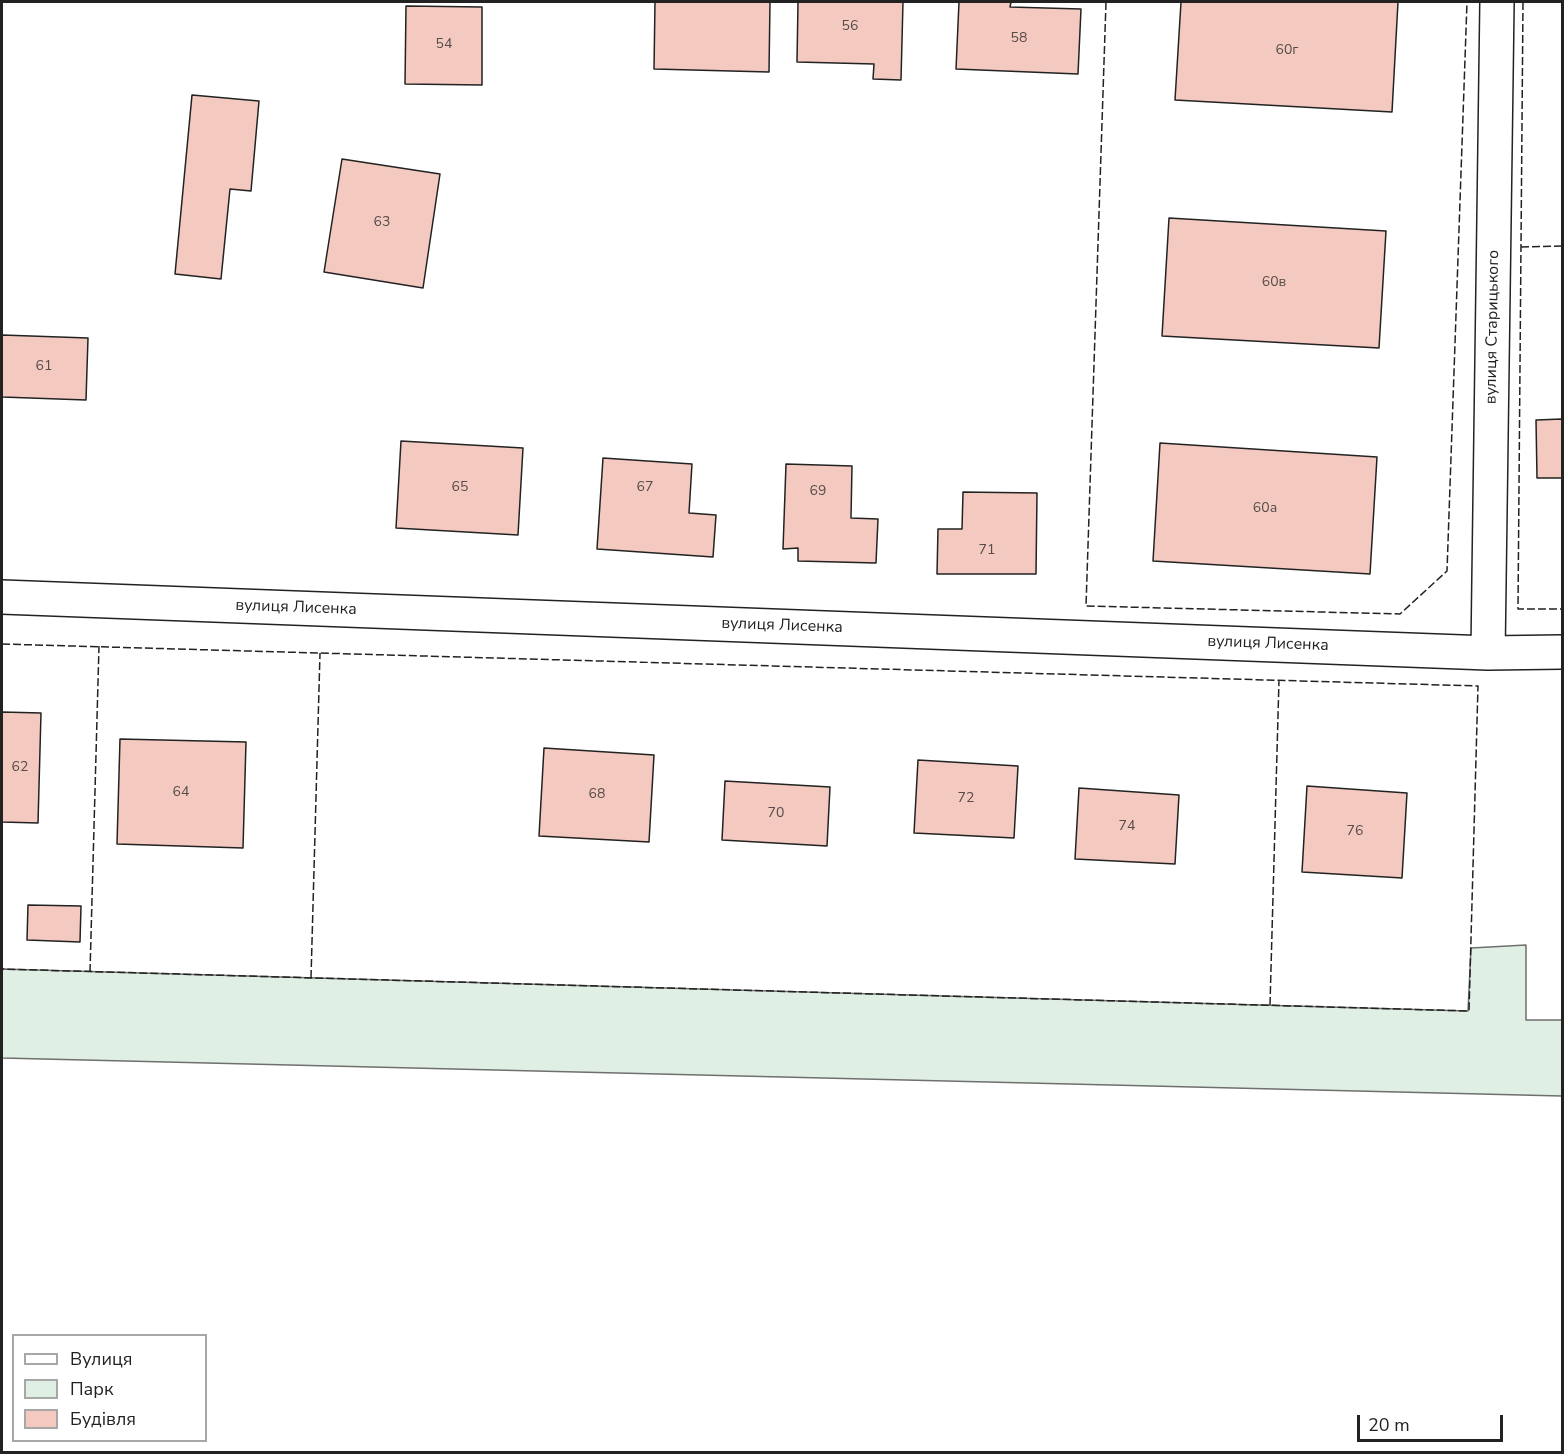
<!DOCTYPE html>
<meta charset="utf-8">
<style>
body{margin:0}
#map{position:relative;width:1564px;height:1454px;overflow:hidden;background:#fff;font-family:"Nunito Sans",sans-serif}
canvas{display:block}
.frame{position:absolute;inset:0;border:3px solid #222;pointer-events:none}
.legend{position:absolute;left:12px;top:1334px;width:195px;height:108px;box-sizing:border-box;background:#fff;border:2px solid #a7a7a7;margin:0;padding:8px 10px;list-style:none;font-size:18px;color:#222}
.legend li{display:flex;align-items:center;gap:12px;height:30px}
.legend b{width:30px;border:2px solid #a7a7a7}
.scale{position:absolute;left:1357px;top:1415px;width:146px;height:27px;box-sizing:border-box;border:3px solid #222;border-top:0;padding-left:8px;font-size:18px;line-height:21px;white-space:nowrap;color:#222;-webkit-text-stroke:4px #fff;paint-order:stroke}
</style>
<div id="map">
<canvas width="1564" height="1454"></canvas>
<div class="frame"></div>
<ul class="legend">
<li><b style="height:8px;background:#fff"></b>Вулиця</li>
<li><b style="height:16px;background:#e0efe3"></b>Парк</li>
<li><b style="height:16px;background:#f3c9c0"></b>Будівля</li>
</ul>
<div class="scale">20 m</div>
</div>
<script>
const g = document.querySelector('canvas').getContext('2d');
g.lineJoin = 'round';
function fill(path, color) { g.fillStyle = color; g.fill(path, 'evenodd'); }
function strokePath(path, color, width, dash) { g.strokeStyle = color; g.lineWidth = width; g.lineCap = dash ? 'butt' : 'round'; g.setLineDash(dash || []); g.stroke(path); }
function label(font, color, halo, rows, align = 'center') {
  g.font = font + ' "Nunito Sans",sans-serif'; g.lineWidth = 4.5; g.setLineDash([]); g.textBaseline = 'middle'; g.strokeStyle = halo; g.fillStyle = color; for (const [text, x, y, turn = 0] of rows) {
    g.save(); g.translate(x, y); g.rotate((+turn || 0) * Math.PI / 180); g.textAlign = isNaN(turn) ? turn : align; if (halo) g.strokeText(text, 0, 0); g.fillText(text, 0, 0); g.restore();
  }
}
const green = new Path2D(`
 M1526 945V1020H1562V1096L2 1058V969L1468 1011 1471 948Z`);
const building = new Path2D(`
 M655 2H770L769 72 654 69Z
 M798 2H903L901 80 873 79 874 64 797 62Z
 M959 2H1011L1010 7 1081 9 1078 74 956 69Z
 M1181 2H1398L1392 112 1175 100Z
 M406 6 482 7V85L405 84Z
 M192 95 259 101 251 191 230 189 221 279 175 274Z
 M342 159 440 174 423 288 324 272Z
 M1169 218 1386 231 1379 348 1162 336Z
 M2 335 88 338 86 400 2 397Z
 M1562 419V478H1537L1536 420Z
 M401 441 523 448 518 535 396 528Z
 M1160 443 1377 457 1370 574 1153 561Z
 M603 458 692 464 689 513 716 515 713 557 597 549Z
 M786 464 852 466 851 518 878 519 876 563 798 561V548L783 549Z
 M963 492 1037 493 1036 574H937L938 529H962Z
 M2 712 41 713 38 823 2 822Z
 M120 739 246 742 243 848 117 844Z
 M544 748 654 755 649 842 539 836Z
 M918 760 1018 766 1014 838 914 833Z
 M725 781 830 787 827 846 722 840Z
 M1307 786 1407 793 1402 878 1302 872Z
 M1079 788 1179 795 1175 864 1075 859Z
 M28 905 81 906 80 942 27 940Z`);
const minor = new Path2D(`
 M2 597 1488 653 1562 652
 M1488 653 1497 2`);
const fence = new Path2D(`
 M1106 2 1086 606 1400 614 1447 571 1467 2
 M1523 2 1518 609H1562
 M1521 247 1562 246
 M2 644 1478 686 1469 1011 2 969
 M90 972 99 646
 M311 978 320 653
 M1270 1005 1279 680`);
const numberNames = [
 ["56",850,27],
 ["58",1019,39],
 ["54",444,45],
 ["60г",1287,51],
 ["63",382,223],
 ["60в",1274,283],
 ["61",44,367],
 ["65",460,488],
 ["67",645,488],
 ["69",818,492],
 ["60а",1265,509],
 ["71",987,551],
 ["62",20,768],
 ["64",181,793],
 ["68",597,795],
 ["72",966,799],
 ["70",776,814],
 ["74",1127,827],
 ["76",1355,832]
];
const streetNames = [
 ["вулиця Старицького",1493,327,-89],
 ["вулиця Лисенка",296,608,2],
 ["вулиця Лисенка",782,626,2],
 ["вулиця Лисенка",1268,644,2]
];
fill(green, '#e0efe3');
strokePath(green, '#6f6f6f', 1.5);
fill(building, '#f3c9c0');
strokePath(building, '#222', 1.5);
strokePath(minor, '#222', 36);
strokePath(minor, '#fff', 33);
strokePath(fence, '#222', 1.5, [8, 3]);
label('14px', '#564c4a', null, numberNames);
label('16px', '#222', '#fff', streetNames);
</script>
